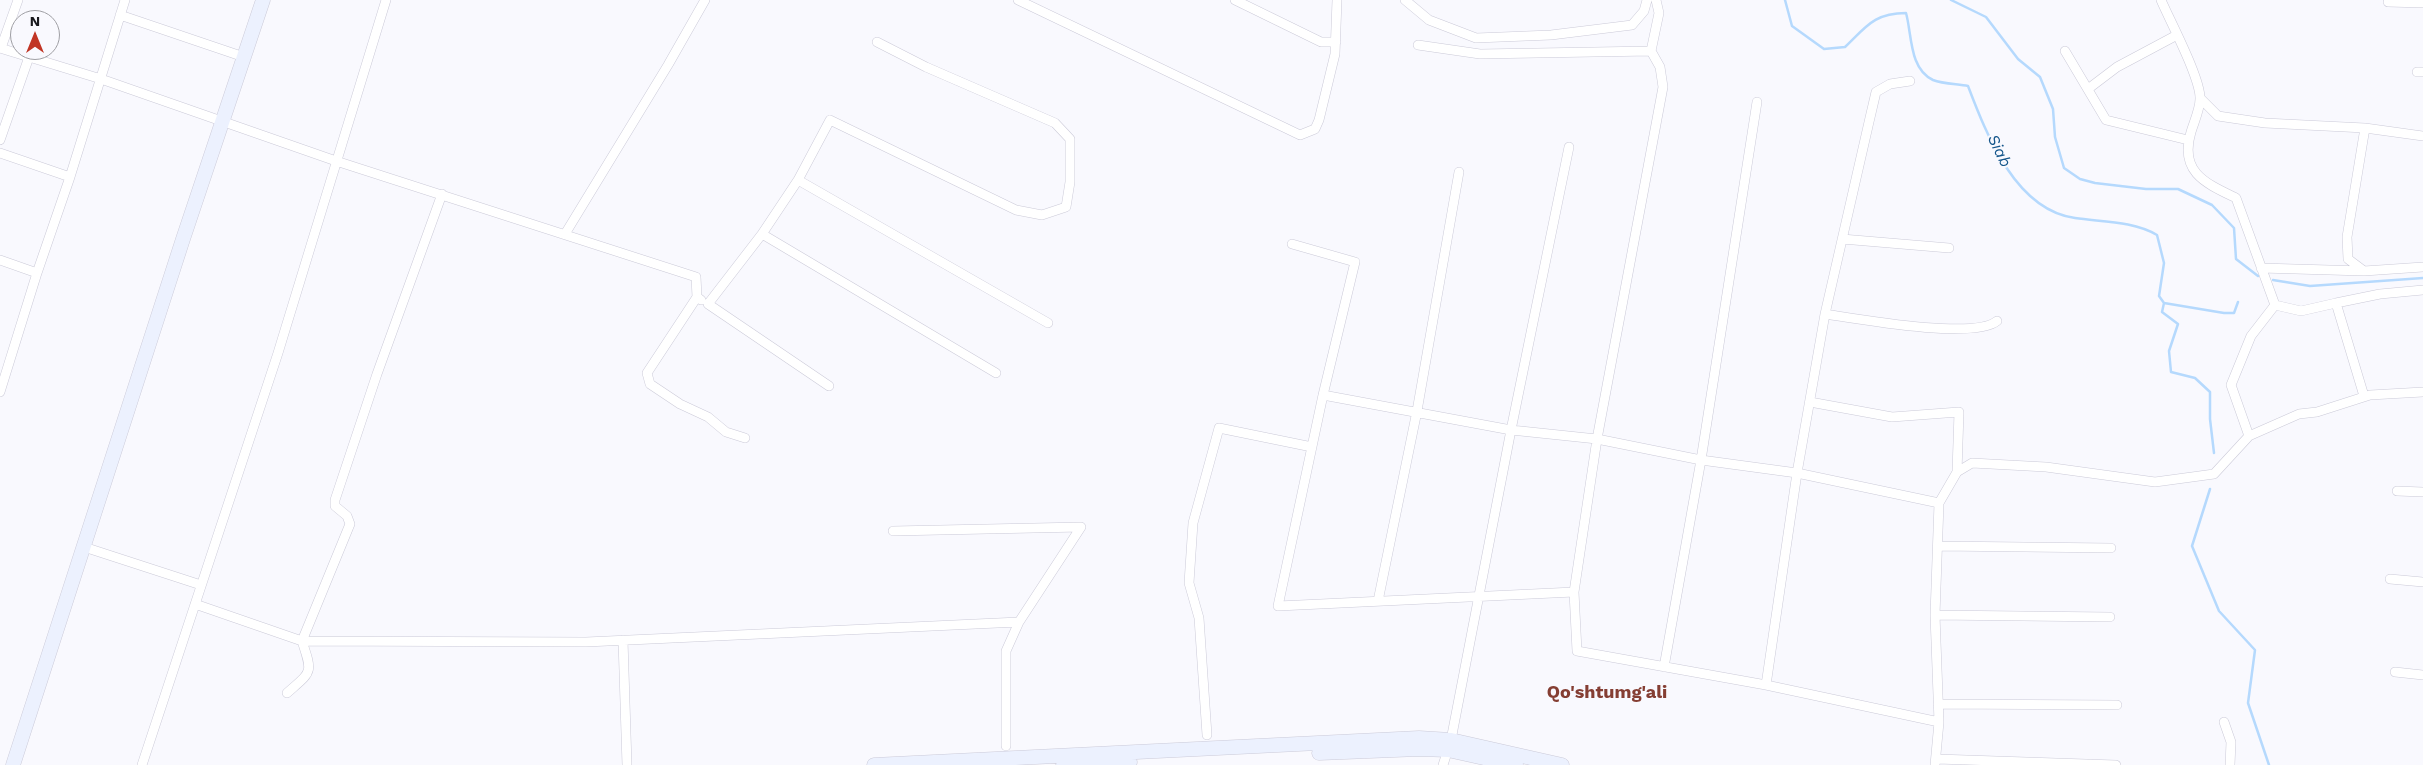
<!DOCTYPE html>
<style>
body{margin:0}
#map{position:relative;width:2423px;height:765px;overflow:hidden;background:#f9f9fe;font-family:"Work Sans",sans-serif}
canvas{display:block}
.north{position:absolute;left:10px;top:10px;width:50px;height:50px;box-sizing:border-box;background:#f9f9fe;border:1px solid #9f9fa4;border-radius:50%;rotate:0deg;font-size:14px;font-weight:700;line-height:20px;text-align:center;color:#18181d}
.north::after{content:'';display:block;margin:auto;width:18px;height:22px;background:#c13525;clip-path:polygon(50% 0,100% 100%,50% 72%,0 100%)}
</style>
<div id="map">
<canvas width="2423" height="765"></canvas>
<div class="north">N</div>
</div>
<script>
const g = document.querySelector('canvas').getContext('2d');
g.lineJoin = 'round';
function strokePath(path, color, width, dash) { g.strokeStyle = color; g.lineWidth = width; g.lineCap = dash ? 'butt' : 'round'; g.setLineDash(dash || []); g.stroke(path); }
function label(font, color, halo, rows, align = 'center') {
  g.font = font + ' "Work Sans",sans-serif'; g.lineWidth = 4; g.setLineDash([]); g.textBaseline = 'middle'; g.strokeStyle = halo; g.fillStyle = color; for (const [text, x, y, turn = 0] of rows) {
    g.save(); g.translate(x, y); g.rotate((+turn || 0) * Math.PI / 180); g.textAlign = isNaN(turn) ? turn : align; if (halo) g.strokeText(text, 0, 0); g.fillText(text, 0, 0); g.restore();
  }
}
const stream = new Path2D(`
 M1785 0 1792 26 1824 49 1845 47C1866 27 1874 13 1906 13 1912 34 1909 69 1933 80 1943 84 1958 84 1968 86 1987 136 2016 210 2075 218 2102 222 2133 221 2157 235L2164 263 2159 296 2164 303 2224 313H2234L2238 302
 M1951 0 1986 17 2018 59 2040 77 2053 109 2055 137 2064 168 2080 179 2095 183 2146 189H2178L2212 205 2234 228 2236 259 2258 276
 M2273 280 2310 286 2423 278
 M2164 303 2162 312 2178 324 2169 351 2171 372 2195 378 2210 392V419L2214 453
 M2210 489 2192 546 2219 611 2255 650 2248 703 2269 765`);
const minor = new Path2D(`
 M1018 0 1300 135 1315 129 1319 120 1335 54 1337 0
 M1235 0 1321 42H1336
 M1405 0 1429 20 1476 38 1551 35 1632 25 1644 11 1647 0
 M2161 0C2170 21 2201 79 2200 99 2200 109 2194 122 2191 132 2179 172 2205 183 2236 198L2275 305
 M2388 2 2423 3
 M120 15 244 57
 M877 42 926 67 1055 123 1070 139V182L1066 207 1042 215 1016 210 830 120 798 180 1048 323
 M1418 45 1480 54 1651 51
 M0 48 101 79 336 161 696 277 697 297
 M1 48 18 0
 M2065 51 2106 120 2188 140
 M2417 72H2423
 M2088 89 2117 67 2177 35
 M2200 98 2218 116 2265 123 2365 128 2423 136
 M2365 128 2347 237 2348 259 2364 271 2423 267
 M0 140 29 57
 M0 153 70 177 125 0
 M798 180 762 234 996 373
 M565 234 668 65 705 0
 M762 234 708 304 829 386
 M1842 239 1949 248
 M1292 244 1355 262 1323 395 1278 606 1574 592 1597 439 1663 87 1660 67 1651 51 1659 13 1656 0
 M0 260 37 273
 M2261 268 2364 271
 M701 300 697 297 647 373 650 384 680 404 708 417 726 432 745 438
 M2275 305 2301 311 2336 303
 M1825 314C1858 319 1974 340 1997 321
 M0 392 37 273 70 177
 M1323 395 1511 430 1597 439 1701 460 1797 473 1939 503
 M2364 396 2336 303 2380 294 2423 290
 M1810 402 1892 417 1959 412 1957 472
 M2249 436 2299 414 2317 412 2370 395 2423 392
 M2397 491 2423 492
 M893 531 1081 527 1019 622 1006 651V746
 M1939 546 2111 548
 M84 547 201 585
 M2390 579 2423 582
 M1574 592 1577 651 1766 685 1939 722
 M1378 601 1417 411 1459 172
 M195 604 302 641 350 524 347 516 335 506V500L377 374 442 194
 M1935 615 2110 617
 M623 640 627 765
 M1664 667 1701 460 1757 102
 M2395 672 2423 675
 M1766 685 1797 473 1825 314 1869 122 1876 92 1890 84 1910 81
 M287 693C312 671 313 674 302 641L586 642 1019 622
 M1938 704 2117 705
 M2224 722 2231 742 2230 765
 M1207 735 1199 618 1189 583 1193 523 1219 428 1312 447
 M1937 759 2116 765
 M142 765 278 353 386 0
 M1443 765 1451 740 1511 430 1569 147
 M1935 765 1939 722 1935 615 1939 503 1957 472 1972 463 2046 467 2155 482 2214 474 2249 436 2231 385 2251 336 2275 305`);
const secondary = new Path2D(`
 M1319 753 1419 749 1448 750 1516 765
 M13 765 183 239 263 0
 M874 765 1419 738 1451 740 1562 765
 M1063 765 1130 762`);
const waterNames = [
 ["Siab",1999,151,64]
];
const quarterNames = [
 ["Qo'shtumg'ali",1607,693]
];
strokePath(stream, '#b5d9fd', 2.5);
strokePath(minor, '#cbcad8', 10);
strokePath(secondary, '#cbcad8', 15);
strokePath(minor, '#fff', 9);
strokePath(secondary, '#ecf1fe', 14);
label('italic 16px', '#15568b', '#f9f9fe', waterNames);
label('bold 18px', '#853e33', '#f9f9fe', quarterNames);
</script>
